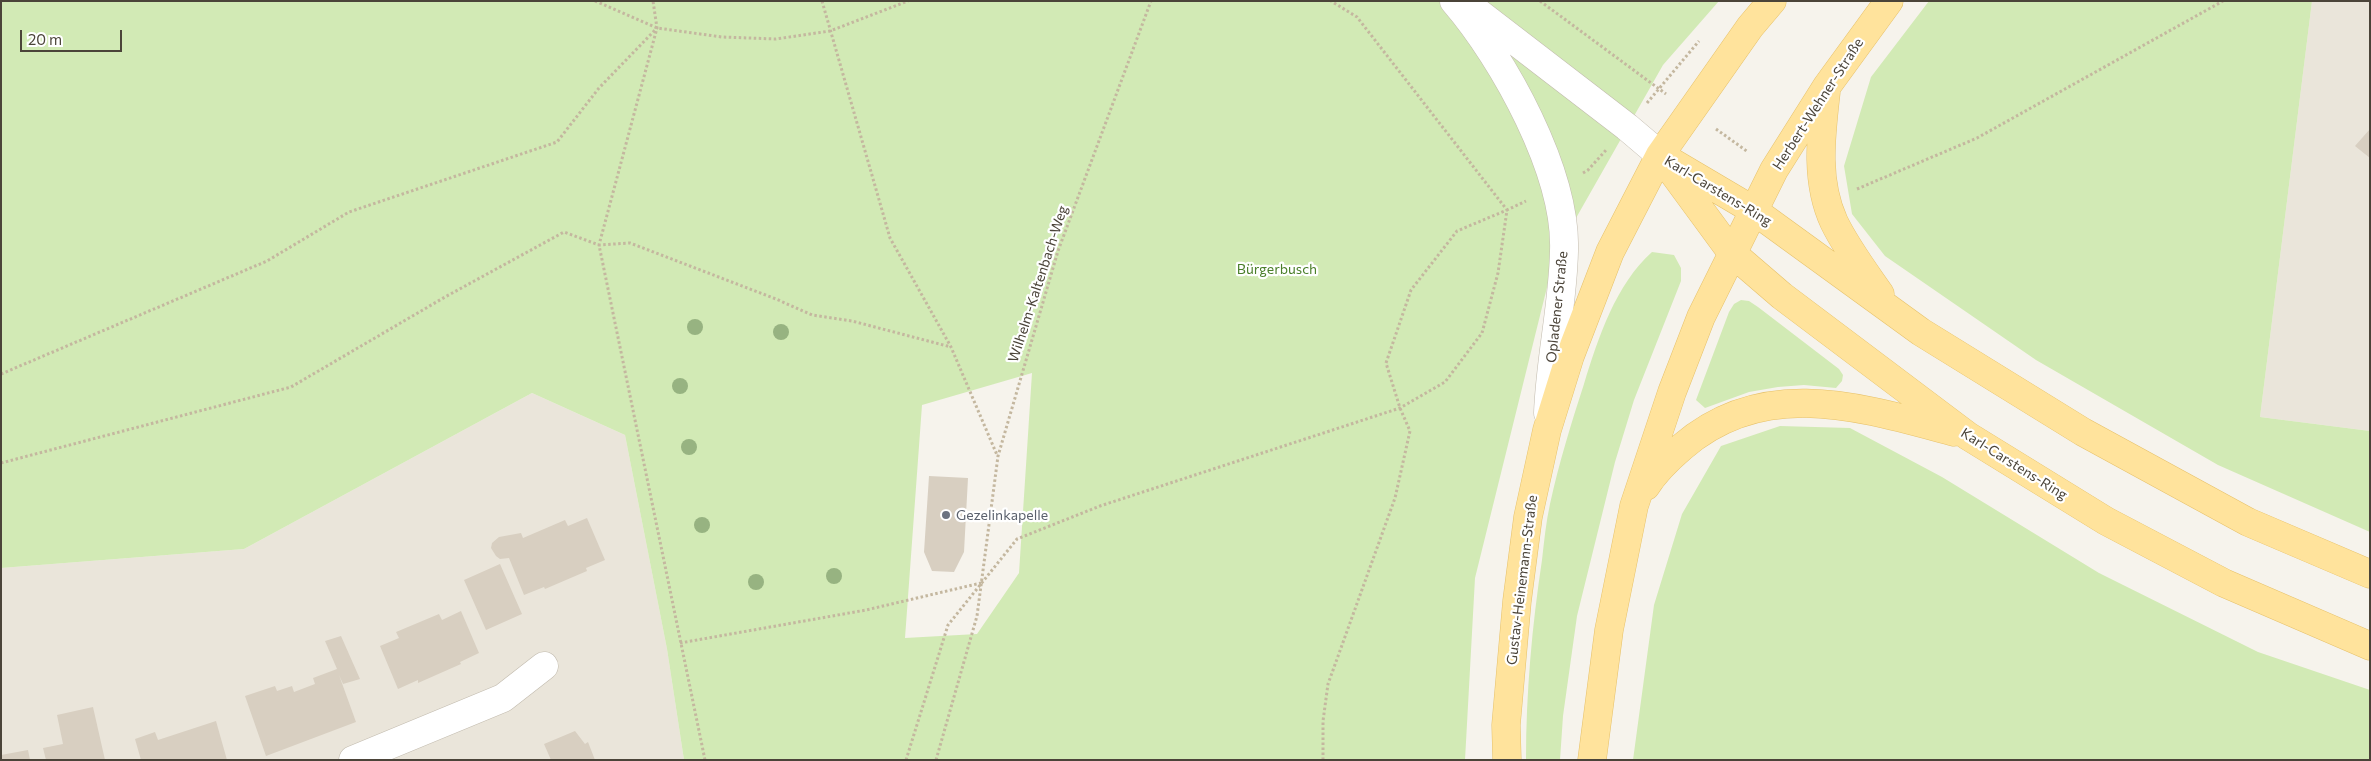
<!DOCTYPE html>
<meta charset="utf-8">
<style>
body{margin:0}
#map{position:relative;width:2371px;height:761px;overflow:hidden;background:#f6f3ec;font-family:Commissioner,sans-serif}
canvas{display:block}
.frame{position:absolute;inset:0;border:2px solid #4b4439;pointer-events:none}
.scale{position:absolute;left:20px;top:30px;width:102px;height:22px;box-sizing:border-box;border:2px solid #4b4439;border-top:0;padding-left:6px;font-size:15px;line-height:18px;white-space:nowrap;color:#4b4439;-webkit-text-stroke:4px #fff;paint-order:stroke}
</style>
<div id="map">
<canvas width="2371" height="761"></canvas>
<div class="frame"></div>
<div class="scale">20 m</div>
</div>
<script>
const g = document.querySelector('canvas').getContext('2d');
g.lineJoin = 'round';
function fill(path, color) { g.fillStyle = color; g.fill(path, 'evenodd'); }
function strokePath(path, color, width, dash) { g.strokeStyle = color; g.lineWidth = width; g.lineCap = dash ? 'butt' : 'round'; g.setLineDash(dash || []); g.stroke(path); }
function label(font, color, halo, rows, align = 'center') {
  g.font = font + ' Commissioner,sans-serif'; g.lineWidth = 4.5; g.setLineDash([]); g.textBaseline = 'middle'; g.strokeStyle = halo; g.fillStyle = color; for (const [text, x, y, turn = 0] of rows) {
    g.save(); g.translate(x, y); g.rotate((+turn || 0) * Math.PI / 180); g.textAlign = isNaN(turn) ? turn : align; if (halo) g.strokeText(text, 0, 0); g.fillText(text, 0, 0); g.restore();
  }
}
const residential = new Path2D(`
 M2312 1H2370V431L2260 417Z
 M532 393 625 435 667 649 684 760H1V568L244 549Z`);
const green = new Path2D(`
 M1 1H1719L1663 65 1555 255 1475 578 1465 760H684L667 649 625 435 532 393 244 549 1 568ZM1032 373 1019 573 977 634 905 638 922 405Z
 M1929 1H2312L2260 417 2370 431V532L2218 465 2036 360 1885 256 1852 214 1844 166 1871 77Z
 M1652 252 1674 255 1681 268V281L1634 400 1615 462 1577 616 1563 716 1560 760H1526C1526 693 1532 626 1542 560 1544 542 1546 522 1550 504 1559 463 1571 424 1584 384 1598 338 1616 284 1652 252Z
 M1741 300 1749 301 1758 307 1839 369 1843 375 1842 381 1836 388 1804 385 1778 387 1749 392 1705 408 1696 400 1729 312 1734 304Z
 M1780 426 1850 428 1942 477 2099 573 2258 652 2370 690V760H1633L1654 605 1682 514 1721 446Z`);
const building = new Path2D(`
 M2370 129V158L2355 146Z
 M929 476 968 478 964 552 954 572 932 571 924 552Z
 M587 518 605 560 586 568 587 571 545 589 544 587 524 595 509 558 500 559 496 556 491 548 492 543 499 537 521 533 523 538 565 520 568 526Z
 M500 564 522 614 486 630 464 580Z
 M461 611 479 653 460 662 461 664 418 683V680L398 689 380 646 399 638 396 632 439 614 442 620Z
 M341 636 360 679 343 684 339 675 356 722 266 756 245 696 275 686 277 691 292 686 294 692 315 684 313 678 337 669 325 641Z
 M93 707 105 760H46L43 748 63 744 57 715Z
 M216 721 227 760H141L135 739 155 732 158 740Z
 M575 731 585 744 588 742 595 760H551L544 744Z
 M28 750 30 760H1V755Z`);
const path = new Path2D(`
 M595 1 657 28 722 37 776 39 830 31 908 1
 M822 1 890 238 951 347 997 455
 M1540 1 1666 94
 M1647 103 1699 41
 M1716 129 1748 152
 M1583 173 1588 170 1607 149
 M1857 189 1977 138 2223 1
 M1 374 267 261 349 212 557 142 599 88 657 28 653 1
 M1 463 291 387 445 297 564 232 599 245 657 28
 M680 643 866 610 981 583
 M705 760 599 245 630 243 776 299 812 315 852 321 951 347
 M906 760 948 625 1017 539 1100 506 1400 408 1445 382 1482 333 1498 273 1507 210 1526 201
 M936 760 977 616 998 456 1058 251 1151 1
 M1323 760V721L1328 684 1395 498 1410 431 1400 408 1386 363 1411 290 1457 231 1507 210 1357 17 1331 1`);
const street = new Path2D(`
 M1454 1C1504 59 1567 173 1564 251 1563 305 1550 359 1548 413
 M1467 4 1627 127 1660 155
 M353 760 503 698 544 666`);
const primary = new Path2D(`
 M1826 92C1821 136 1815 181 1834 222 1846 247 1864 271 1880 294
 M1660 155 1732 253 1782 296 1968 436 2106 521 2224 583 2370 646
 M1670 161 1753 210 1921 332 2083 432 2248 522 2370 574
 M1646 486C1656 470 1668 459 1682 447 1764 376 1860 407 1954 432
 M1507 760 1506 725 1517 601 1528 517 1547 430 1570 356 1610 252 1660 155 1750 27 1772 1
 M1592 760 1609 630 1634 506 1672 392 1701 317 1774 170 1827 86 1889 1`);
const trees = [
 [695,327],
 [781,332],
 [680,386],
 [689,447],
 [702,525],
 [834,576],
 [756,582]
];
const markers = [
 [946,515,5,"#6b7280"]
];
const streetNames = [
 ["Herbert-Wehner-Straße",1818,104,-57],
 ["Karl-Carstens-Ring",1718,191,31],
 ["Wilhelm-Kaltenbach-Weg",1038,284,-72],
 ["Opladener Straße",1557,307,-84],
 ["Karl-Carstens-Ring",2014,464,32],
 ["Gustav-Heinemann-Straße",1522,580,-83]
];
const parkNames = [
 ["Bürgerbusch",1277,269]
];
const worshipNames = [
 ["Gezelinkapelle",956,515]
];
fill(residential, '#eae5da');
fill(green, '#d2eab5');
fill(building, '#d8cfc1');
strokePath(street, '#c2bbae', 29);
strokePath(primary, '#e6c16a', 29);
strokePath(path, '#c4b79f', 3, [2.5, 2.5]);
strokePath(street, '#fff', 28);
strokePath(primary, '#ffe39c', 28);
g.fillStyle = '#97b381';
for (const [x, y] of trees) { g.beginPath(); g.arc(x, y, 8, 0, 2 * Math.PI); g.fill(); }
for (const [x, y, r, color] of markers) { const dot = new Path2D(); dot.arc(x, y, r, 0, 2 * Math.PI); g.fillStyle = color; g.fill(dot); strokePath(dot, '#fff', 2); }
label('14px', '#4b4439', '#fff', streetNames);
label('14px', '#4a7f2a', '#fff', parkNames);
label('14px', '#5b616d', '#fff', worshipNames, 'left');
</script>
